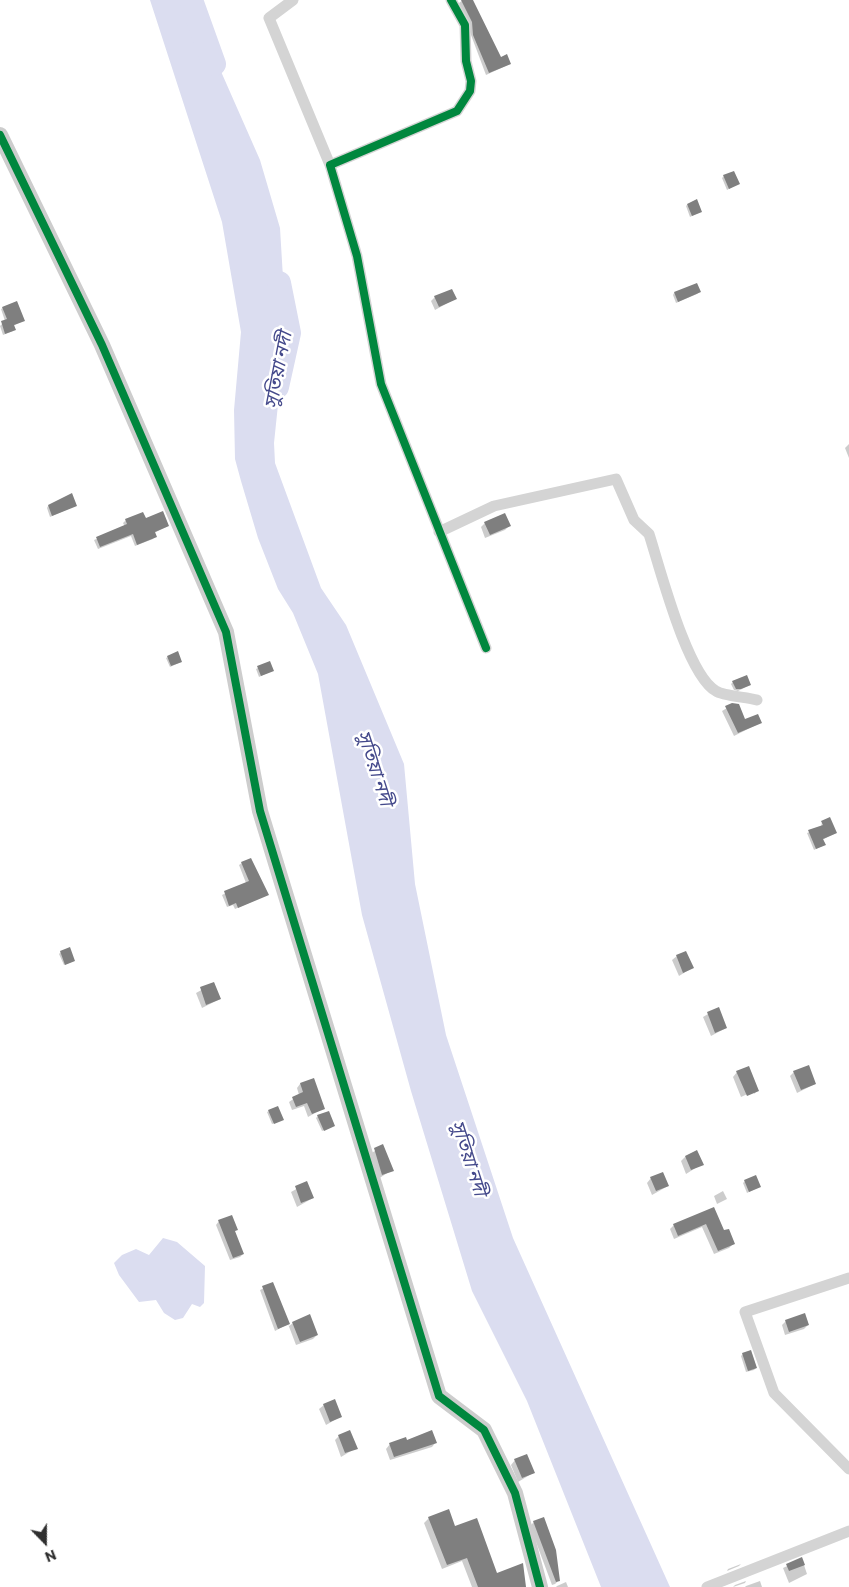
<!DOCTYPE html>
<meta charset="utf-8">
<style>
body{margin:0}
#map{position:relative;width:849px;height:1587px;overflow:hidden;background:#fff;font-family:Commissioner,sans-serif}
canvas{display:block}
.north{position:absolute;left:20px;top:1517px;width:50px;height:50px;-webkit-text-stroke:4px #fff;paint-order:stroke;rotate:158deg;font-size:14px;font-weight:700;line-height:20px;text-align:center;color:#2f2f2f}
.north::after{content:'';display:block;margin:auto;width:18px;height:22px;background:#2f2f2f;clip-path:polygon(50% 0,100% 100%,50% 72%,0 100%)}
</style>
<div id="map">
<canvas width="849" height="1587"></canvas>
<div class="north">N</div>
</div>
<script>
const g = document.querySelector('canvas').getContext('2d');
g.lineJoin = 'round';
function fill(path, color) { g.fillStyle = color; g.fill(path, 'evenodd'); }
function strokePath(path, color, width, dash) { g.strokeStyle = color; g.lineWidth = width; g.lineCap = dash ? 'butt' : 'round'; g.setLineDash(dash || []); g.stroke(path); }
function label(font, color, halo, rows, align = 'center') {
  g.font = font + ' Commissioner,"Noto Sans Bengali",sans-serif'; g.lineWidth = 5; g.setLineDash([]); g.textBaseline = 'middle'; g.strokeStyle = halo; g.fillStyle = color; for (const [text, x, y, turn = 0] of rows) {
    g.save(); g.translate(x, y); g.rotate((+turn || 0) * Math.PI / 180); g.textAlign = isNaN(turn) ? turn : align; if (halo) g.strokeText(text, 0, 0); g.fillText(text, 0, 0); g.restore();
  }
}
const water = new Path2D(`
 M150 0H189L195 21 208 42 260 160 280 228 286 328 274 443 275 463 321 588 346 625 404 764 415 884 446 1035 513 1238 670 1587H601L527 1401 472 1291 411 1091 362 915 318 674 293 613 278 589 258 538 241 481 235 459 234 410 241 332 222 222Z
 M163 1238 177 1242 205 1266 204 1303 200 1307 192 1304 183 1318 175 1320 164 1313 156 1300 139 1302 119 1275 114 1263 122 1255 136 1249 149 1255Z`);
const shadow = new Path2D(`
 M472 0 500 58 510 64 486 75 459 3 463 0Z
 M724 176 738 184 727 190 722 178Z
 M687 205 700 212 690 217 686 206Z
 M696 285 699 292 697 294 676 303 673 295 674 293Z
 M435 297 455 299 435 310 431 301Z
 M3 308 21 322 13 326V331L3 335 0 326 5 321 1 309Z
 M849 444V458L845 448Z
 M48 506H75L50 517 47 508Z
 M126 520 168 526 154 533 155 536 153 539 135 546 131 536 98 549 94 540 125 527 123 523Z
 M485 523 509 526 505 530 485 538 481 527Z
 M168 657 181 662 170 667 166 658Z
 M269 662 272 671 259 677 256 669Z
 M733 682 750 685 738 691 734 690 731 684Z
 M732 705 745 721 760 723 734 736 722 711Z
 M822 822 836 833 822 840 824 845 814 850 807 833 821 827Z
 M242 863 267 895 235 909 233 905 227 907 222 895 246 883 239 865Z
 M61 952 74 961 64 965 59 954Z
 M677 956 692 968 679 976 672 960Z
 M214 983 220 999 202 1008 196 993Z
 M718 1008 726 1028 711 1036 703 1017Z
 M737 1072 758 1090 754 1094V1091L741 1097 733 1077Z
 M794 1072 815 1084 797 1093 790 1076Z
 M313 1079 324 1108 308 1117 304 1106 292 1110 289 1102 299 1095 297 1088 300 1084Z
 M269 1111 280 1121 272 1124 267 1112Z
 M318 1116 333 1126 322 1131 316 1118Z
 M383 1146 392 1170 378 1179 370 1154Z
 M685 1157 702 1164 686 1174 681 1161Z
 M651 1178 668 1186 652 1195 647 1183Z
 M745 1181 757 1188 747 1193 743 1183Z
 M307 1183 313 1198 297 1207 291 1192Z
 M723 1191 727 1199 717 1204 714 1196Z
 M714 1208 723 1232 734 1243 729 1248 714 1254 702 1227 674 1239 670 1229 674 1225Z
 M219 1221 237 1229 234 1232 243 1254 240 1257 230 1260 216 1225Z
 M272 1284 289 1326 293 1323 317 1335 313 1339 296 1345 288 1324 275 1331 260 1290Z
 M786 1321 808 1325 804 1329 785 1335 782 1325Z
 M743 1354 756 1368 754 1370 746 1372 741 1356Z
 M324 1405 340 1417 326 1425 319 1409Z
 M339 1436 356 1448 341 1457 335 1440Z
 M406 1441 436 1442 432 1447 390 1460 386 1449 390 1444Z
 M515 1460 533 1473 518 1482 511 1465Z
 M429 1518 454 1527 496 1575 522 1565 525 1587H472L462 1561 442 1569 424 1523Z
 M534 1522 558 1581 555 1584 552 1585 530 1526Z
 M802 1559 807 1574 789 1583 783 1568Z
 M741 1564 739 1566 727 1571 728 1569Z
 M746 1581 745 1583 733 1587 735 1585Z
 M760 1581 762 1587H745L746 1586Z
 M566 1582 568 1587H556L557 1586Z`);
const river = new Path2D(`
 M191 0 214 64
 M277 387 289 333 279 283`);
const building = new Path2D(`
 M461 0H473L501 57 507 54 511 64 489 73 473 35 472 22Z
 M734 171 740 184 729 189 723 175Z
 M697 199 702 212 692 216 687 204Z
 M697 283 701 292 678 302 674 292Z
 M452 289 457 299 439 307 434 296Z
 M17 301 25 321 14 325 16 330 5 334 1 321 7 319 2 307Z
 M72 493 77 506 52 516 48 505Z
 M163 511 169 526 155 532 157 537 137 545 133 534 100 547 96 537 127 524 125 519 143 512 146 518Z
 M505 513 511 526 490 535 484 522Z
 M178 651 182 662 171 666 167 656Z
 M270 661 274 671 261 676 257 666Z
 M747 675 751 685 741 689H736L732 681Z
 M732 703 739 704 745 719 758 714 762 723 738 733 725 706Z
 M830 817 837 833 823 839 826 845 816 849 808 830 823 825 821 821Z
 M251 858 269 895 238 908 236 903 229 906 224 891 249 881 241 862Z
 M70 947 75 961 65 965 60 951Z
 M686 951 694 968 683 973 676 955Z
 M214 982 221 999 206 1005 200 987Z
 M719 1007 727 1028 715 1033 707 1012Z
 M809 1065 816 1084 801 1090 793 1071Z
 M749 1066 759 1091 747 1096 736 1071Z
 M314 1078 325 1109 312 1114 307 1103 296 1107 292 1097 303 1092 300 1083Z
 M278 1106 284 1120 274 1124 268 1110Z
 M329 1111 335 1126 324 1131 317 1115Z
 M383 1144 394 1171 382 1175 374 1148Z
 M697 1150 704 1165 691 1170 685 1156Z
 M663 1172 669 1186 656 1191 650 1177Z
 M756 1175 761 1187 749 1192 744 1180Z
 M307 1181 314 1198 301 1203 295 1186Z
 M714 1207 724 1230 729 1229 735 1244 718 1251 706 1224 678 1236 673 1224Z
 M232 1215 238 1230 235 1231 244 1254 233 1258 218 1220Z
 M273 1282 290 1324 278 1329 262 1286Z
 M805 1313 809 1325 789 1332 785 1320Z
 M310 1314 318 1335 300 1342 292 1322Z
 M751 1350 757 1368 748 1371 742 1353Z
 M335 1399 342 1417 330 1422 323 1404Z
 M350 1430 358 1449 345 1453 338 1435Z
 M432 1430 437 1443 394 1457 389 1443 406 1437 407 1440Z
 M527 1454 535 1473 522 1478 514 1459Z
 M449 1509 455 1526 477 1518 497 1573 523 1563 526 1587H478L467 1558 447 1565 428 1517Z
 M544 1517 556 1550 560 1581 556 1582 533 1521Z
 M802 1557 805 1565 789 1571 786 1564Z`);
const street = new Path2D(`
 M293 0 269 18 330 165
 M451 0 465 25 466 61 471 81 470 91 457 111 330 165 357 256 381 384 486 648
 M439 532 494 506 616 479 634 520 649 534C660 568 687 675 716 691 723 696 747 697 757 700
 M849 1278 745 1312 774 1393 849 1469
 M707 1587 849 1531`);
const secondary = new Path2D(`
 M0 135 102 345 226 632 260 811 439 1396 484 1430 515 1493 540 1587`);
const cycleway = new Path2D(`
 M451 0 465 25 466 61 471 81 470 91 457 111 330 165 357 256 381 384 486 648
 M0 135 102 345 226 632 260 811 439 1396 484 1430 515 1493 540 1587`);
const waterNames = [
 ["সুতিয়া নদী",278,370,-79],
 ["সুতিয়া নদী",375,768,72],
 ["সুতিয়া নদী",469,1158,72]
];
fill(water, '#dbddf0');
fill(shadow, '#0003');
strokePath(river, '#dbddf0', 24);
fill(building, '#7f7f7f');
strokePath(street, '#d4d4d4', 11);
strokePath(secondary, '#cdcdcd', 16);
strokePath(cycleway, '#00873e', 8);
label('italic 19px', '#44498b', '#fff', waterNames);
</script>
